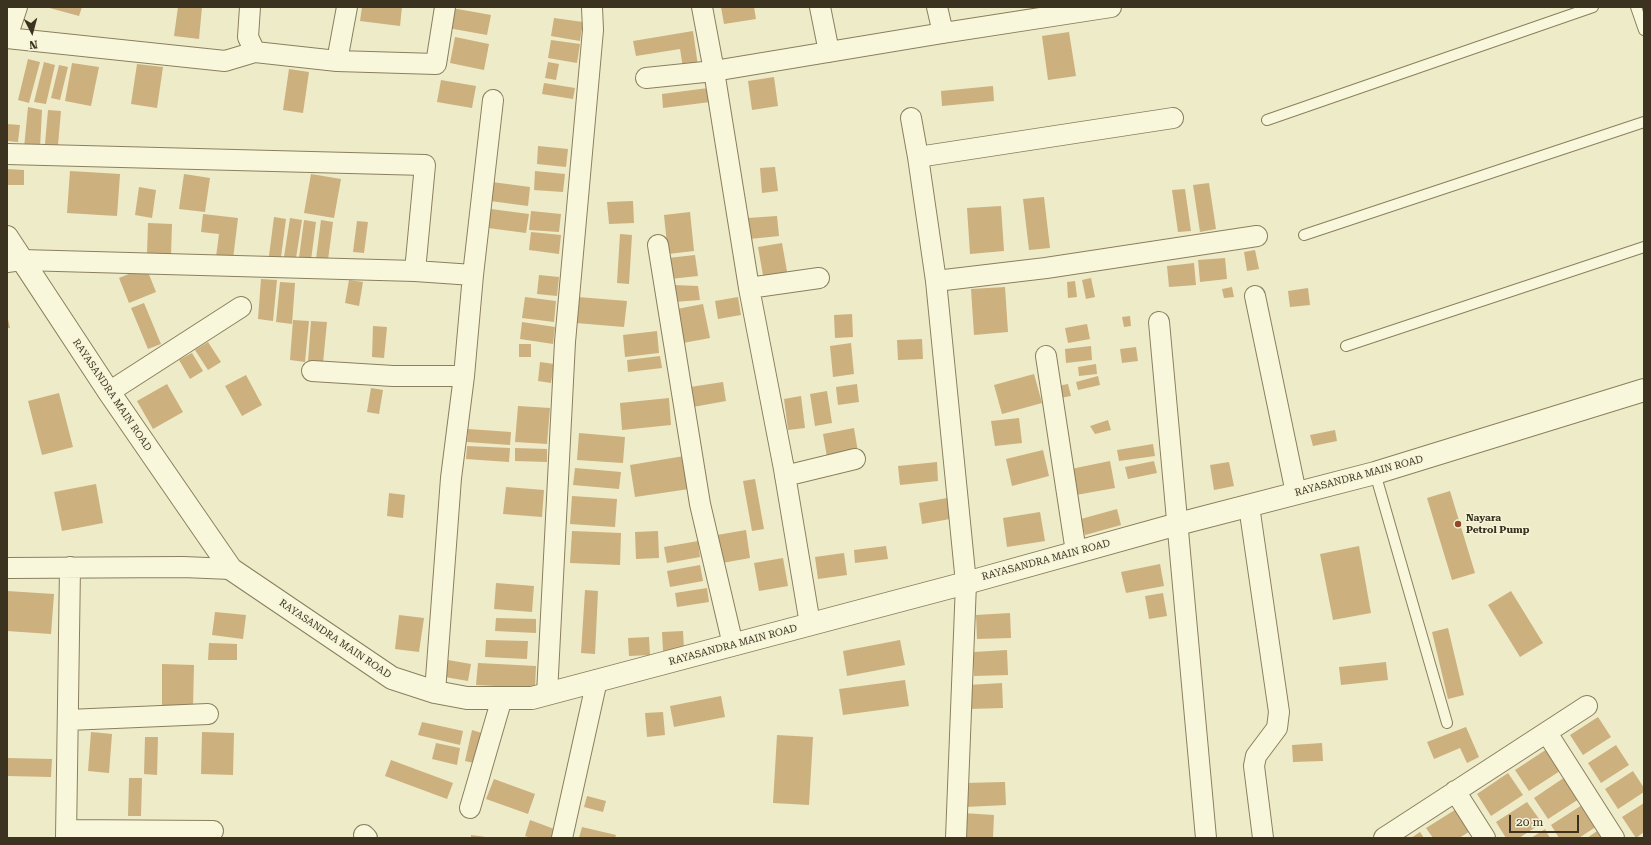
<!DOCTYPE html>
<style>
body{margin:0}
#map{position:relative;width:1651px;height:845px;overflow:hidden;background:#eeebc8;font-family:"Roboto Serif",serif}
canvas{display:block}
.frame{position:absolute;inset:0;border:8px solid #3b3320;pointer-events:none}
.north{position:absolute;left:12px;top:12px;width:40px;height:40px;-webkit-text-stroke:3px #f6f4d8;paint-order:stroke;rotate:174deg;font-size:11px;font-weight:700;line-height:16px;text-align:center;color:#3b3320}
.north::after{content:'';display:block;margin:auto;width:14px;height:18px;background:#3b3320;clip-path:polygon(50% 0,100% 100%,50% 72%,0 100%)}
.scale{position:absolute;left:1509px;top:815px;width:70px;height:18px;box-sizing:border-box;border:2px solid #3b3320;border-top:0;padding-left:5px;font-size:12px;line-height:14px;white-space:nowrap;color:#3b3320;-webkit-text-stroke:3px #f6f4d8;paint-order:stroke}
</style>
<div id="map">
<canvas width="1651" height="845"></canvas>
<div class="frame"></div>
<div class="north">N</div>
<div class="scale">20 m</div>
</div>
<script>
const g = document.querySelector('canvas').getContext('2d');
g.lineJoin = 'round';
function fill(path, color) { g.fillStyle = color; g.fill(path, 'evenodd'); }
function strokePath(path, color, width, dash) { g.strokeStyle = color; g.lineWidth = width; g.lineCap = dash ? 'butt' : 'round'; g.setLineDash(dash || []); g.stroke(path); }
function label(font, color, halo, rows, align = 'center') {
  g.font = font + ' "Roboto Serif",serif'; g.lineWidth = 3; g.setLineDash([]); g.textBaseline = 'middle'; g.strokeStyle = halo; g.fillStyle = color; for (const [text, x, y, turn = 0] of rows) {
    g.save(); g.translate(x, y); g.rotate((+turn || 0) * Math.PI / 180); g.textAlign = isNaN(turn) ? turn : align; if (halo) g.strokeText(text, 0, 0); g.fillText(text, 0, 0); g.restore();
  }
}
const building = new Path2D(`
 M46 7H82L79 16Z
 M178 7H202L199 39 174 36Z
 M362 7H402L400 26 360 21Z
 M721 7H754L756 19 724 24Z
 M452 8 491 15 487 35 448 28Z
 M554 18 583 22 580 41 551 36Z
 M693 31 698 66 683 68 680 49 636 56 633 41Z
 M1069 32 1076 76 1048 80 1042 36Z
 M455 37 489 44 484 70 450 63Z
 M551 40 580 44 577 63 548 58Z
 M28 59 40 62 29 103 18 100Z
 M44 62 55 65 46 104 34 102Z
 M548 62 559 64 556 80 545 78Z
 M72 63 99 67 91 106 65 101Z
 M137 64 163 67 157 108 131 104Z
 M59 65 68 67 60 100 51 98Z
 M289 69 309 72 303 113 283 110Z
 M774 77 778 106 752 110 748 81Z
 M441 80 476 86 472 108 437 102Z
 M544 83 575 88 573 99 542 94Z
 M993 86 994 101 942 106 941 91Z
 M708 88 710 102 663 108 662 94Z
 M28 107 42 110 40 148H24Z
 M48 110 61 111 58 145 45 144Z
 M7 124 20 125 18 142 7 141Z
 M538 146 568 149 566 167 537 164Z
 M775 167 778 191 762 193 760 168Z
 M7 169 24 170V185H7Z
 M70 171 120 174 117 216 67 213Z
 M535 171 565 174 563 192 534 190Z
 M184 174 210 178 205 212 179 209Z
 M311 174 341 179 334 218 304 213Z
 M492 182 530 187 528 206 490 201Z
 M1209 183 1216 229 1200 232 1193 185Z
 M139 187 156 190 152 218 135 215Z
 M1185 189 1191 231 1178 232 1172 190Z
 M1044 197 1050 248 1029 250 1023 199Z
 M633 201 634 223 609 224 607 202Z
 M1001 206 1004 251 970 254 967 208Z
 M491 209 529 214 526 233 488 228Z
 M531 211 561 214 559 232 529 230Z
 M690 212 694 251 668 254 664 215Z
 M203 214 238 218 233 259 216 257 219 234 201 232Z
 M777 216 779 236 750 239 748 218Z
 M274 217 286 219 281 257 269 256Z
 M290 218 302 220 296 258 284 257Z
 M304 220 316 222 311 260 299 258Z
 M321 220 333 222 328 260 316 259Z
 M357 221 368 222 364 253 353 252Z
 M148 223 172 224 171 255 147 254Z
 M531 232 561 235 559 254 529 250Z
 M620 234 632 235 629 284 617 283Z
 M782 243 788 277 764 281 758 247Z
 M1255 250 1259 269 1247 271 1244 252Z
 M695 255 698 276 670 279 668 258Z
 M1225 258 1227 279 1200 282 1198 260Z
 M1194 263 1196 285 1169 287 1167 266Z
 M146 267 156 292 129 303 119 278Z
 M539 275 559 277 557 296 537 294Z
 M1091 278 1095 297 1086 299 1082 280Z
 M261 279 277 280 273 321 258 319Z
 M349 280 363 282 359 306 345 303Z
 M1075 281 1077 297 1068 298 1067 282Z
 M280 282 295 283 292 324 276 322Z
 M673 285 698 286 700 300 674 302Z
 M1005 287 1008 332 974 335 971 289Z
 M1232 287 1234 297 1224 298 1222 289Z
 M1308 288 1310 305 1290 307 1288 291Z
 M525 297 556 301 554 322 522 318Z
 M578 297 627 301 624 327 576 323Z
 M738 297 741 315 718 319 715 301Z
 M144 303 161 344 148 349 131 308Z
 M703 304 710 338 683 343 677 309Z
 M852 314 853 337 835 338 834 315Z
 M7 315 10 328H7Z
 M1130 316 1131 326 1124 327 1122 317Z
 M293 320 309 321 305 362 290 360Z
 M311 321 327 322 323 363 308 361Z
 M522 322 555 327 553 344 520 339Z
 M1087 324 1090 339 1068 343 1065 328Z
 M373 326 387 327 384 358 372 357Z
 M657 331 659 353 625 357 623 335Z
 M922 339 923 359 898 360 897 340Z
 M208 342 221 362 208 370 195 350Z
 M851 343 854 374 833 377 830 346Z
 M519 344H531V357H519Z
 M1091 346 1092 360 1066 363 1065 349Z
 M1136 347 1138 361 1122 363 1120 349Z
 M192 353 203 371 190 379 179 360Z
 M660 356 662 368 628 372 627 360Z
 M540 362 554 364 551 383 538 381Z
 M1096 364 1097 374 1079 376 1078 367Z
 M1034 374 1042 403 1002 414 994 385Z
 M246 375 262 405 242 416 225 386Z
 M1098 376 1100 385 1078 390 1076 382Z
 M723 382 726 401 693 407 690 387Z
 M167 384 183 412 153 429 137 401Z
 M857 384 859 402 838 405 836 387Z
 M1068 384 1071 396 1060 398 1058 386Z
 M371 388 383 390 379 414 367 412Z
 M827 391 832 423 815 426 810 394Z
 M59 393 73 447 42 455 28 401Z
 M801 396 805 428 788 430 784 399Z
 M669 398 671 425 622 430 620 403Z
 M518 406 550 408 547 444 515 442Z
 M1019 418 1022 443 995 446 991 421Z
 M1108 420 1111 430 1095 434 1090 426Z
 M854 428 858 452 827 457 823 434Z
 M468 429 511 432 510 445 467 442Z
 M1335 430 1337 441 1313 446 1310 435Z
 M579 433 625 437 623 463 577 460Z
 M1153 444 1155 456 1119 461 1117 450Z
 M467 446 510 448 509 462 466 459Z
 M515 448 547 449V462L515 461Z
 M1043 450 1049 476 1012 486 1006 459Z
 M684 456 689 489 635 497 630 465Z
 M1110 461 1115 488 1076 495 1071 469Z
 M1154 461 1157 473 1128 479 1125 467Z
 M937 462 938 481 900 485 898 466Z
 M1229 462 1234 486 1214 490 1210 465Z
 M575 468 621 472 619 489 573 485Z
 M755 479 764 529 752 531 743 481Z
 M96 484 103 523 62 531 54 492Z
 M506 487 544 490 542 517 503 514Z
 M1450 491 1475 573 1452 580 1427 498Z
 M389 493 405 495 403 518 387 516Z
 M572 496 617 499 615 527 570 524Z
 M947 498 950 519 922 524 919 503Z
 M1117 509 1121 525 1085 535 1081 519Z
 M1040 512 1045 541 1007 547 1003 518Z
 M746 530 750 558 722 563 717 535Z
 M572 531 621 533 620 565 570 563Z
 M658 531 659 558 636 559 635 532Z
 M698 541 700 557 667 563 664 547Z
 M886 546 888 559 855 563 854 550Z
 M1359 546 1371 613 1333 620 1320 554Z
 M844 553 847 575 818 579 815 557Z
 M783 558 788 586 759 591 754 563Z
 M1160 564 1164 586 1126 593 1121 572Z
 M700 565 703 581 670 587 667 571Z
 M496 583 534 586 532 612 494 609Z
 M707 588 709 602 677 607 675 593Z
 M585 590 598 591 595 654 581 653Z
 M7 591 54 594 51 634 7 631Z
 M1511 591 1543 643 1520 657 1488 605Z
 M1163 593 1167 616 1149 619 1145 596Z
 M215 612 246 615 243 639 212 635Z
 M1010 613 1011 638 977 639 976 615Z
 M399 615 424 618 419 652 395 649Z
 M496 618 536 619V633L495 631Z
 M1448 628 1464 695 1448 699 1432 632Z
 M683 631 684 649 663 651 662 632Z
 M649 637 650 655 629 656 628 638Z
 M486 640 528 641 527 659 485 657Z
 M900 640 905 665 847 676 843 651Z
 M209 643 237 644V660H208Z
 M1007 650 1008 675 974 676 973 652Z
 M448 660 471 664 468 681 445 677Z
 M1386 662 1388 680 1341 685 1339 667Z
 M478 663 536 666 535 688 476 685Z
 M162 664 194 665 193 707 162 706Z
 M905 680 909 706 843 715 839 689Z
 M1002 683 1003 708 969 709 968 685Z
 M721 696 725 717 674 727 670 706Z
 M663 712 665 735 647 737 645 713Z
 M1598 717 1611 737 1583 755 1570 735Z
 M422 722 463 731 460 745 418 735Z
 M1466 727 1479 757 1467 763 1460 748 1434 759 1427 742Z
 M472 730 485 734 478 764 465 761Z
 M91 732 112 734 109 773 88 771Z
 M202 732 234 733 233 775 201 774Z
 M777 735 813 737 809 805 773 803Z
 M145 737H158L157 775 144 774Z
 M436 743 460 748 457 765 432 759Z
 M1322 743 1323 761 1293 762 1292 745Z
 M1616 745 1629 765 1601 783 1588 763Z
 M1547 749 1560 771 1529 791 1515 770Z
 M7 758 52 759 51 777 7 776Z
 M391 760 453 783 447 799 385 776Z
 M1633 771 1644 788V792L1618 809 1605 789Z
 M1508 773 1523 795 1491 816 1477 794Z
 M1565 777 1579 799 1548 819 1534 798Z
 M129 778H142L141 816H128Z
 M494 779 535 794 528 814 486 799Z
 M1005 782 1006 805 965 807 964 783Z
 M587 796 606 801 603 812 584 807Z
 M1527 802 1542 823 1519 838H1506L1496 822Z
 M1644 803V832L1636 838 1622 817Z
 M1582 805 1597 826 1579 838H1559L1551 825Z
 M1458 808 1472 830 1459 838H1433L1426 828Z
 M963 813 994 815 993 838H963Z
 M530 820 557 830 555 838H531L525 836Z
 M582 827 616 835 615 838H579Z
 M1545 829 1550 838H1531Z
 M1600 829 1606 838H1587Z
 M1420 832 1424 838H1411Z
 M471 835 486 837V838H471Z`);
const service = new Path2D(`
 M1636 7 1644 30
 M1267 120 1593 7
 M1304 235 1644 122
 M1346 346 1644 247
 M1375 473 1447 723`);
const minor = new Path2D(`
 M250 7 248 37 255 52 337 61 436 64 445 7
 M702 7 714 71 749 288 784 469 810 624
 M820 7 829 52
 M937 7 943 33
 M7 37 17 7
 M7 38 225 61 255 52
 M337 61 347 7
 M646 78 714 71 943 33 1111 7
 M911 118 918 157
 M7 154 425 165 415 271
 M658 245 700 504 733 645
 M7 262 22 260 415 271 473 275
 M936 281 1046 268 1257 236
 M749 288 819 278
 M1255 296 1296 493
 M1159 322 1206 838
 M1046 356 1076 552
 M312 371 393 376H464
 M109 392 241 307
 M785 476 855 459
 M1249 506 1279 712 1277 728 1256 756 1254 766 1263 838
 M7 568 183 567 231 569
 M435 692 451 478 464 376 473 275 493 100
 M547 694 565 342 593 30 592 7
 M68 720 208 714
 M1547 733 1614 838
 M1455 791 1485 838
 M470 808 502 698
 M67 830 213 831
 M364 835 367 838
 M66 838 70 567
 M562 838 597 680
 M956 838 966 583 936 281 918 157 1173 118
 M1384 838 1587 706`);
const tertiary = new Path2D(`
 M7 237 109 392 231 569 392 678 435 692 467 698H532L547 694 966 583 1178 524 1375 473 1644 390`);
const markers = [
 [1458,524,4,"#99452e"]
];
const streetNames = [
 ["RAYASANDRA MAIN ROAD",112,395,56],
 ["RAYASANDRA MAIN ROAD",1359,476,-15],
 ["RAYASANDRA MAIN ROAD",1046,560,-15],
 ["RAYASANDRA MAIN ROAD",335,639,34],
 ["RAYASANDRA MAIN ROAD",733,645,-15]
];
const poiNames = [
 ["Nayara",1466,518],
 ["Petrol Pump",1466,530]
];
fill(building, '#ccb07e');
strokePath(service, '#8a7f5d', 12);
strokePath(minor, '#8a7f5d', 22);
strokePath(tertiary, '#8a7f5d', 24);
strokePath(service, '#f9f7db', 10);
strokePath(minor, '#f9f7db', 20);
strokePath(tertiary, '#f9f7db', 22);
for (const [x, y, r, color] of markers) { const dot = new Path2D(); dot.arc(x, y, r, 0, 2 * Math.PI); g.fillStyle = color; g.fill(dot); strokePath(dot, '#f6f4d8', 1.5); }
label('10px', '#3b3320', '#f6f4d8', streetNames);
label('bold 10px', '#3b3320', '#f6f4d8', poiNames, 'left');
</script>
